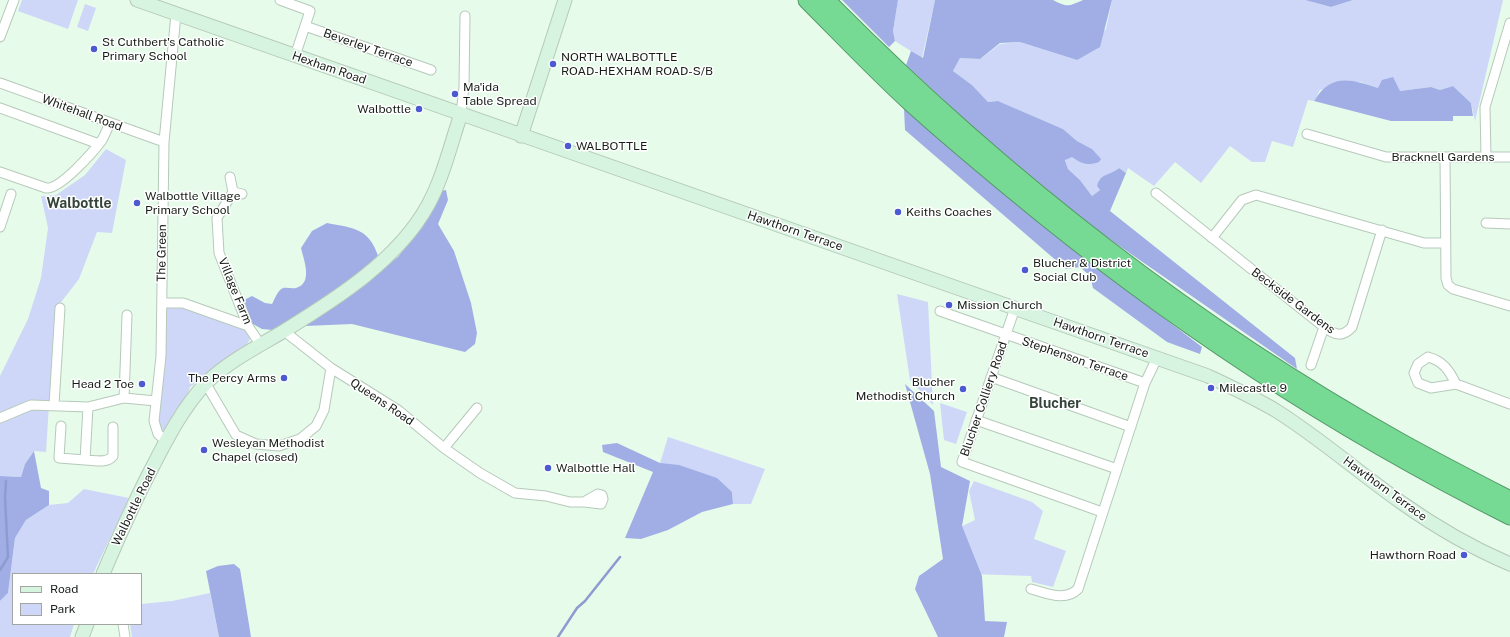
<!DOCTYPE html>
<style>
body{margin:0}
#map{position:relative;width:1510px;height:637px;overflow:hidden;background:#e7fbeb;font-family:"Public Sans",sans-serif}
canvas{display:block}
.legend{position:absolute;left:12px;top:573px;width:130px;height:52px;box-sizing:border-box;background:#fff;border:1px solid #a2a5a2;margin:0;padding:5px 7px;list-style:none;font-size:12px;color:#161d17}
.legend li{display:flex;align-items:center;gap:8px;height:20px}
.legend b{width:20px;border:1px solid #a2a5a2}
</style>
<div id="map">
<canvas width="1510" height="637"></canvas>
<ul class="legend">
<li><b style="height:5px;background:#d6f4df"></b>Road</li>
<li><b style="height:11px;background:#ced7f8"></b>Park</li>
</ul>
</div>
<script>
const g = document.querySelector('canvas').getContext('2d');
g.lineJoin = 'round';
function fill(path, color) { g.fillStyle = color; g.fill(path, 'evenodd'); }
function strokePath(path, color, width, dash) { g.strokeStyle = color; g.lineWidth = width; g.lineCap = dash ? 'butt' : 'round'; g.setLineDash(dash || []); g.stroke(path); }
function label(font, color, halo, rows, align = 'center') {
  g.font = font + ' "Public Sans",sans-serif'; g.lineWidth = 3; g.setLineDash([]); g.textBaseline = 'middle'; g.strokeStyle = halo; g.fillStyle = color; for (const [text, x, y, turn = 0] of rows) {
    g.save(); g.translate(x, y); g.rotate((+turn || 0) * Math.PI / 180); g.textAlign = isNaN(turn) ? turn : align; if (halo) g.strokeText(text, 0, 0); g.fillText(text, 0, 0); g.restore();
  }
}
const green = new Path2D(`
 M22 0H78L68 29 18 11Z
 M898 0H935L922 58 895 41 893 31Z
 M1112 0H1305L1331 7 1353 0H1503L1475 121 1471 103 1453 86 1440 90 1431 87 1400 91 1378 88 1360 82 1320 90 1314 101 1308 100 1293 147 1272 141 1265 162H1252L1230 146 1201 183 1175 162 1154 186 1128 168 1126 173 1119 168 1113 174 1099 180 1097 186 1100 190 1092 196 1080 180 1068 169 1065 159 1092 149 1077 141 1063 129 998 101 988 102 972 85 953 71 960 58 980 59 1000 44 1020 42 1077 60 1106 29Z
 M85 4 96 8 88 31 77 27Z
 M106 149 126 160 112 233 97 232 79 279 55 310 46 452 34 451 25 464 21 477 0 476V376L28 319 41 278 48 228 41 196 56 195 85 175Z
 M897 294 928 302 933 405 910 380Z
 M167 307H184L242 327 248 332 250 339 245 348 190 387 185 404 164 431 159 429 158 419 164 311Z
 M940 403 967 412 956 444 944 440Z
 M668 437 765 469 751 504H733L732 492 660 463Z
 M974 481 1032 502 1043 511 1034 539 1066 551 1053 587 1032 582 1031 576 971 574 960 527 975 520 969 491Z
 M84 489 129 498 93 574H13V624H74L70 637H0V601L8 593 15 538 26 520 49 505 68 503Z
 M210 593 219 637H132L130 624H141V604L172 601Z`);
const forest = new Path2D(`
 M842 0H898L893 31 895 41 889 47Z
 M935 0H1053C1068 8 1069 6 1083 0 1091 0 1104 0 1112 0L1100 47 1077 60 1020 42 1000 43 980 59 960 58 953 71 972 85 988 102 998 101 1063 129 1077 141 1092 149 1101 159 1099 162C1087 166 1082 164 1072 157L1065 160 1068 169 1080 180 1092 196 1100 190 1097 186C1100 173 1110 176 1119 168L1126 173 1110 211 1295 358 1297 369 1092 227 978 132 906 65 911 51 923 58Z
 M1305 0H1353L1331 7Z
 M1393 77 1400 91 1431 87 1440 90 1453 86 1471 103 1473 116H1453V121H1391L1314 101C1331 73 1350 79 1378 88L1382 80Z
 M904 109 1085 258 1202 347 1200 354 1167 342 1093 288 1090 276 1080 267 1066 269 905 130Z
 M446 190 448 200 438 224 454 251 471 303 477 333 475 344 465 352 352 324 305 326 321 312 398 257 426 221 440 191Z
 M327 223C353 228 369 228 378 256L365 269 290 321 273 330 262 329 251 323 244 300 252 296 265 303 272 304C275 299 277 291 283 288 287 287 292 289 296 288 313 283 304 261 301 248L312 231Z
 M905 384 934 411 941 467 970 481 962 526 982 576 985 621 1007 622 1004 637H938L915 589 919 576 943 559 930 474Z
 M617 443 660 463 679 465 717 478 732 492 733 504 702 512 668 530 641 539 625 538 653 472 603 452 602 445Z
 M34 451 41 488 49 491V505L26 520 15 538 8 593 0 601V476L21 477 25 464Z
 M234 564 240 569 251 637H219L206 571 218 566Z`);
const stream = new Path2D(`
 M0 570 8 557 5 498 6 481
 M558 637 577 608 585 601 620 557`);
const street = new Path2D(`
 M280 0 310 11 295 56
 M305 26 431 70
 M0 37 14 0
 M0 83 164 142
 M0 108 99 144
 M461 114 464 87 465 16
 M1307 134 1386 157H1510
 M1445 157 1446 278 1448 285 1453 289 1510 306
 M1486 157 1485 107 1510 23
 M0 172 46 188C60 190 94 151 102 140 105 135 107 129 110 123
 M230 177 233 192 242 194
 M233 192 217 218 219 253 248 326 260 344
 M1156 193 1324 327C1335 335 1342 338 1352 327L1382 230
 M1486 223 1510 224
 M0 227 11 194
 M1212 238 1242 200 1256 195 1424 243H1446
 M162 303H183L248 326
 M1015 308 962 462 1102 512
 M940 311 1145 383
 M284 331 331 368 398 410 444 448 480 473 515 493 546 496 570 502H584L598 494 602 495 603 499 601 504 584 502
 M1311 365 1324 327
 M991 377 1131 427
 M206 384 236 435 256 444 279 446 300 439 316 426 324 410 331 368
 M1456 384C1449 370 1443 361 1428 357L1418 364 1414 373 1418 383 1431 388 1456 384 1510 404
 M124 398 127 315
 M54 405 60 308
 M88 407 85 460C94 460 107 464 113 456V427
 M0 418 31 405 88 407 124 398 156 401
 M976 420 1117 469
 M61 426 59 458 85 460
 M166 441 158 434 154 421 161 356 164 142 176 14
 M444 448 477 408
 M1031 589C1047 593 1065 602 1078 589L1145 383 1157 358
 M123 624 125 637`);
const secondary = new Path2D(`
 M137 0 1208 376C1231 387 1253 397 1275 410 1320 438 1359 473 1402 503 1436 527 1472 548 1510 564
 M521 136 565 0
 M103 574C119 536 135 500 154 464 168 437 184 406 206 383 229 361 257 347 284 331 336 299 398 260 428 205 443 178 451 143 461 114
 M82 637 87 624`);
const highway = new Path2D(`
 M807 0C841 34 875 70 910 102 944 133 979 162 1014 191 1167 318 1332 427 1510 516
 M826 0C996 172 1189 324 1400 442 1436 462 1473 481 1510 500`);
const markers = [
 [94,49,4,"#4c5acf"],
 [553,64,4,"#4c5acf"],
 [455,94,4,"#4c5acf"],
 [419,109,4,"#4c5acf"],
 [568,146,4,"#4c5acf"],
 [137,203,4,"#4c5acf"],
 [898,212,4,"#4c5acf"],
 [1025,270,4,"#4c5acf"],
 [949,305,4,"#4c5acf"],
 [284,378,4,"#4c5acf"],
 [142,384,4,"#4c5acf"],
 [1211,388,4,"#4c5acf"],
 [963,389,4,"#4c5acf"],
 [204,450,4,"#4c5acf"],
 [548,468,4,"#4c5acf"],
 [1464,555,4,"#4c5acf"]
];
const poiNames = [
 ["St Cuthbert's Catholic",102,42],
 ["Primary School",102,56],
 ["NORTH WALBOTTLE",561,57],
 ["ROAD-HEXHAM ROAD-S/B",561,71],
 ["Ma'ida",463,87],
 ["Table Spread",463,101],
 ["Walbottle",411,109,"right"],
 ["WALBOTTLE",576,146],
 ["Walbottle Village",145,196],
 ["Primary School",145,210],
 ["Keiths Coaches",906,212],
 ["Blucher & District",1033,263],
 ["Social Club",1033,277],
 ["Mission Church",957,305],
 ["The Percy Arms",276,378,"right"],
 ["Blucher",955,382,"right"],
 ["Methodist Church",955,396,"right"],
 ["Head 2 Toe",134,384,"right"],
 ["Milecastle 9",1219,388],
 ["Wesleyan Methodist",212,443],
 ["Chapel (closed)",212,457],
 ["Walbottle Hall",556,468],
 ["Hawthorn Road",1456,555,"right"]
];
const streetNames = [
 ["Beverley Terrace",368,48,19],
 ["Hexham Road",329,68,19],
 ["Whitehall Road",82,113,20],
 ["Bracknell Gardens",1443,157],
 ["Hawthorn Terrace",795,231,19],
 ["The Green",162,253,-89],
 ["Village Farm",235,291,68],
 ["Beckside Gardens",1293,301,37],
 ["Hawthorn Terrace",1101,338,19],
 ["Stephenson Terrace",1075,359,19],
 ["Blucher Colliery Road",984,399,-71],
 ["Queens Road",382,402,34],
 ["Hawthorn Terrace",1385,489,36],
 ["Walbottle Road",134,507,-64]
];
const quarterNames = [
 ["Walbottle",79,204],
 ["Blucher",1055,404]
];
fill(green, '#ced7f8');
fill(forest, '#a0aee5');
strokePath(stream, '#8e9bd1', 2.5);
strokePath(street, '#b6c9ba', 11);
strokePath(secondary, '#b6c9ba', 15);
strokePath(highway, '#559868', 19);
strokePath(street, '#fff', 9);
strokePath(secondary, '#d6f4df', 13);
strokePath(highway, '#77da94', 17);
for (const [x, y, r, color] of markers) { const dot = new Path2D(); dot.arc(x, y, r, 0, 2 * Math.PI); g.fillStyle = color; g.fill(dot); strokePath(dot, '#fff', 1.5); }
label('12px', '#161d17', '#fff', poiNames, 'left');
label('12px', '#161d17', '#fff', streetNames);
label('bold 14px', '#344438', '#fff', quarterNames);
</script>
